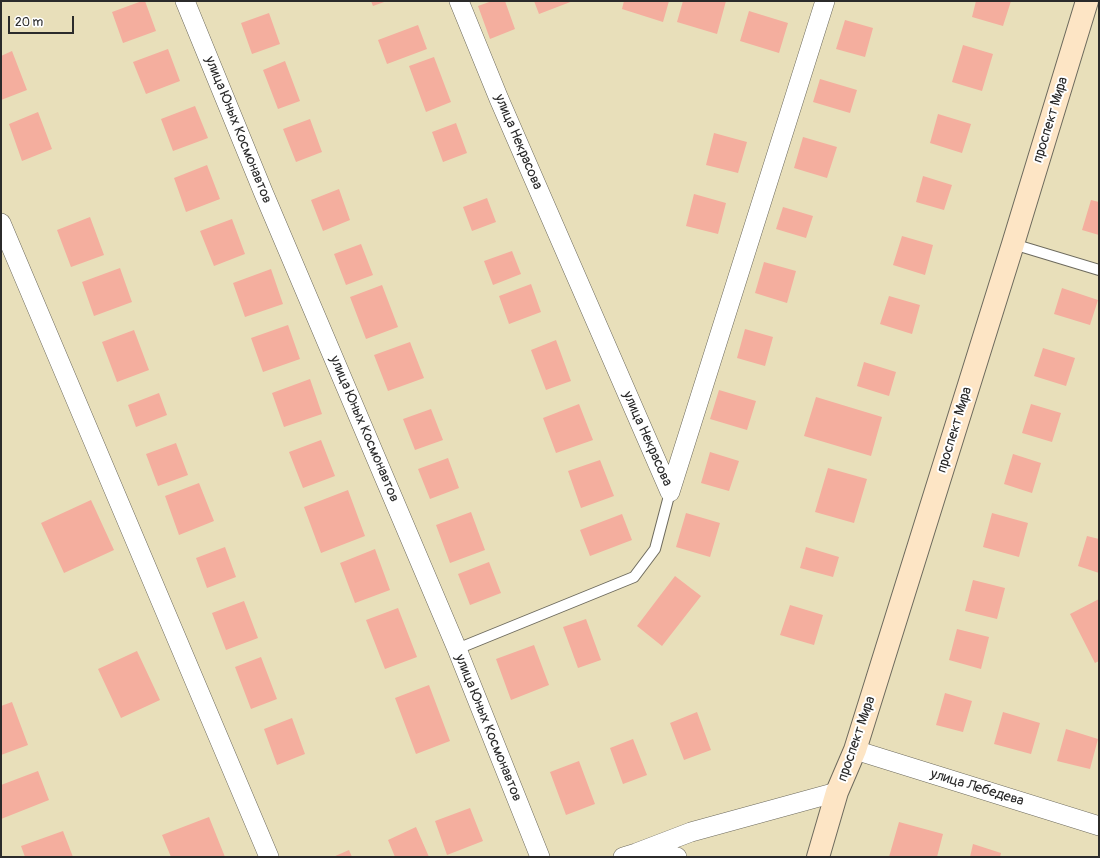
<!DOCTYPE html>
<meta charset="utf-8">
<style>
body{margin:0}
#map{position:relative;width:1100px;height:858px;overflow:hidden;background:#e8dfba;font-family:Pangolin,sans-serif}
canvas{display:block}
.frame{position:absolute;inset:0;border:2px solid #2b2b2b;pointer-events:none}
.scale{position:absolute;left:8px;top:16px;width:66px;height:18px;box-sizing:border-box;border:2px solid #2b2b2b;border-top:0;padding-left:5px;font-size:12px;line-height:14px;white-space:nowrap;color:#2b2b2b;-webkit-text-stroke:3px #fff;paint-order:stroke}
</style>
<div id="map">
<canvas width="1100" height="858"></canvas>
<div class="frame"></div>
<div class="scale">20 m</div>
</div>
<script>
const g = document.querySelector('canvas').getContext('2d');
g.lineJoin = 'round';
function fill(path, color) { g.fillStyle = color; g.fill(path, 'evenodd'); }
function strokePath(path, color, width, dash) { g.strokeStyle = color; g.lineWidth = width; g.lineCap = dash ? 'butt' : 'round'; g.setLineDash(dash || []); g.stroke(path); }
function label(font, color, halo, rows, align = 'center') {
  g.font = font + ' Pangolin,sans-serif'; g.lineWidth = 4; g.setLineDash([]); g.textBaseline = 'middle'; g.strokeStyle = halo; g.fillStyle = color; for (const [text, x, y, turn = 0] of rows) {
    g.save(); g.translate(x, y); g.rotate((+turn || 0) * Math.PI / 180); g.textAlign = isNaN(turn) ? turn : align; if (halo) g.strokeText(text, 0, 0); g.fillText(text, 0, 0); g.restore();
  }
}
const building = new Path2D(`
 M142 1H145L156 31 123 43 112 12Z
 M371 1H387L373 6Z
 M492 1H505L515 29 490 39 478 6Z
 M534 1H573L539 14Z
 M624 1H669L663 22 622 9Z
 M683 1H726L717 34 677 22Z
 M976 1H1011L1003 26 972 17Z
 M749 11 788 23 779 53 740 41Z
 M269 13 280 44 252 54 241 23Z
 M845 20 873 28 865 57 836 49Z
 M418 25 427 49 387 64 378 40Z
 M963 45 993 54 982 91 952 82Z
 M168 49 180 81 146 94 133 62Z
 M12 51 27 90 1 100V56Z
 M434 57 451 102 426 112 409 66Z
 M285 61 300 101 278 109 263 70Z
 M820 79 857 90 850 113 813 102Z
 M195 106 208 138 173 151 161 119Z
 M38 112 52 149 22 161 9 124Z
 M938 114 971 124 962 153 930 143Z
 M310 119 322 152 296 162 283 129Z
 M456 123 467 153 443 162 432 132Z
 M714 133 747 142 738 173 706 165Z
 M803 137 837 147 827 178 794 168Z
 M207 165 220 199 186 212 174 178Z
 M923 176 952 185 944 210 916 202Z
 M339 189 350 220 323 231 311 200Z
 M694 194 726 203 718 234 686 226Z
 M487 198 496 222 472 231 463 207Z
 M1091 200 1099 202V235L1082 230Z
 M783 207 813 216 806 238 776 229Z
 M90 217 104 255 71 267 57 230Z
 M232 219 245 254 214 266 200 231Z
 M902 236 933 245 925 275 893 265Z
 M361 244 373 275 346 285 334 254Z
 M512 251 521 274 493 285 484 261Z
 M764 262 796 271 787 303 755 293Z
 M120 268 132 302 94 316 82 282Z
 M271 269 283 304 245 317 233 283Z
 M531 284 541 312 509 324 499 296Z
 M382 285 398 327 366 339 350 297Z
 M1062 288 1098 300 1090 325 1054 314Z
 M889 296 920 305 912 334 880 324Z
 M288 325 300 359 263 372 251 338Z
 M745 329 773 337 765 366 737 358Z
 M134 330 149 370 117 382 102 342Z
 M556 340 571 381 546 390 531 350Z
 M410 342 424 378 388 391 374 355Z
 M1043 348 1075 358 1066 386 1034 376Z
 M864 362 896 372 889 396 857 386Z
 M310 379 322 414 284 427 272 393Z
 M719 390 756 401 747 430 710 419Z
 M159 393 167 415 136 427 128 405Z
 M816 397 882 417 871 456 804 436Z
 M579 404 593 440 556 453 543 418Z
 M1031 404 1061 413 1052 442 1022 433Z
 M431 409 443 440 415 450 403 419Z
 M321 440 335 476 303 488 289 452Z
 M176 443 188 475 158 486 146 454Z
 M710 452 739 461 729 491 701 483Z
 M1013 454 1041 463 1032 493 1004 484Z
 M448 458 459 488 430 499 418 469Z
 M600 460 614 496 581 508 568 471Z
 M828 468 867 479 854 523 815 512Z
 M199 483 214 521 179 535 165 496Z
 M348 490 365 536 321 553 304 507Z
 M91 500 114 550 64 573 41 523Z
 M471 512 485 550 450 563 436 525Z
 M686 513 720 523 710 557 676 547Z
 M992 513 1028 523 1019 557 983 547Z
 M622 514 632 540 590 556 580 530Z
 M1087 536 1099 539V573L1078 566Z
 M225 547 236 577 207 588 196 558Z
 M806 547 839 557 833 577 800 568Z
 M375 549 390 590 355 603 340 563Z
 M489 562 501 593 470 605 458 574Z
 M675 576 701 596 662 646 637 626Z
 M973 580 1005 588 997 619 965 611Z
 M1099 599V661L1095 663 1070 614Z
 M244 601 258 638 226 650 212 613Z
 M790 605 823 615 814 645 780 635Z
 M398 608 417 657 385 669 366 620Z
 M586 619 601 660 578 668 563 627Z
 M957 629 989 637 981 669 949 660Z
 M534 645 549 685 511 700 496 659Z
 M137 651 160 700 121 718 98 669Z
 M261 657 277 699 251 709 235 667Z
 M429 685 450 741 416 754 395 698Z
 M945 693 972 701 963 732 936 725Z
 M12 702 28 745 1 755V706Z
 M697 712 711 750 684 760 670 723Z
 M1003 712 1040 723 1031 754 994 744Z
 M292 718 305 754 277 765 264 729Z
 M1066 729 1098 739 1090 769 1057 761Z
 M633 739 647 775 623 784 610 748Z
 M579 761 595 804 566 815 550 772Z
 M38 771 49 800 1 819V785Z
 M470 808 483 841 447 855 435 821Z
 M209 817 225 857H171L162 835Z
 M899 822 943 834 937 857H889Z
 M416 827 429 857H395L388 840Z
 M63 831 73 857H25L21 846Z
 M973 844 1001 853 1000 857H970Z
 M349 850 352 857H333Z`);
const service = new Path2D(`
 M1013 244 1099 270
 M457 649 634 577 655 549 670 492`);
const minor = new Path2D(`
 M185 1 264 194 457 649 540 857
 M459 1 499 99 670 492
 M1 223 269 857
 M670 492 825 1
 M855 750 1099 826
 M642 854 677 857
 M623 857 636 853 691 832 837 792`);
const secondary = new Path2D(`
 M818 857 837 792 855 750 1013 244 1087 1`);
const streetNames = [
 ["проспект Мира",1051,120,-73],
 ["улица Юных Космонавтов",238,130,68],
 ["улица Некрасова",518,142,67],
 ["улица Юных Космонавтов",364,429,67],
 ["проспект Мира",955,430,-73],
 ["улица Некрасова",647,439,66],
 ["улица Юных Космонавтов",488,728,68],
 ["проспект Мира",857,739,-71],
 ["улица Лебедева",977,788,17]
];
fill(building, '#f4ae9e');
strokePath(service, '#6d6a5d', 12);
strokePath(minor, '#6d6a5d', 20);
strokePath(secondary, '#6d6a5d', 24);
strokePath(service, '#fff', 10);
strokePath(minor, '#fff', 19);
strokePath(secondary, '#fde5c5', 22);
label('14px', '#2b2b2b', '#fff', streetNames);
</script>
